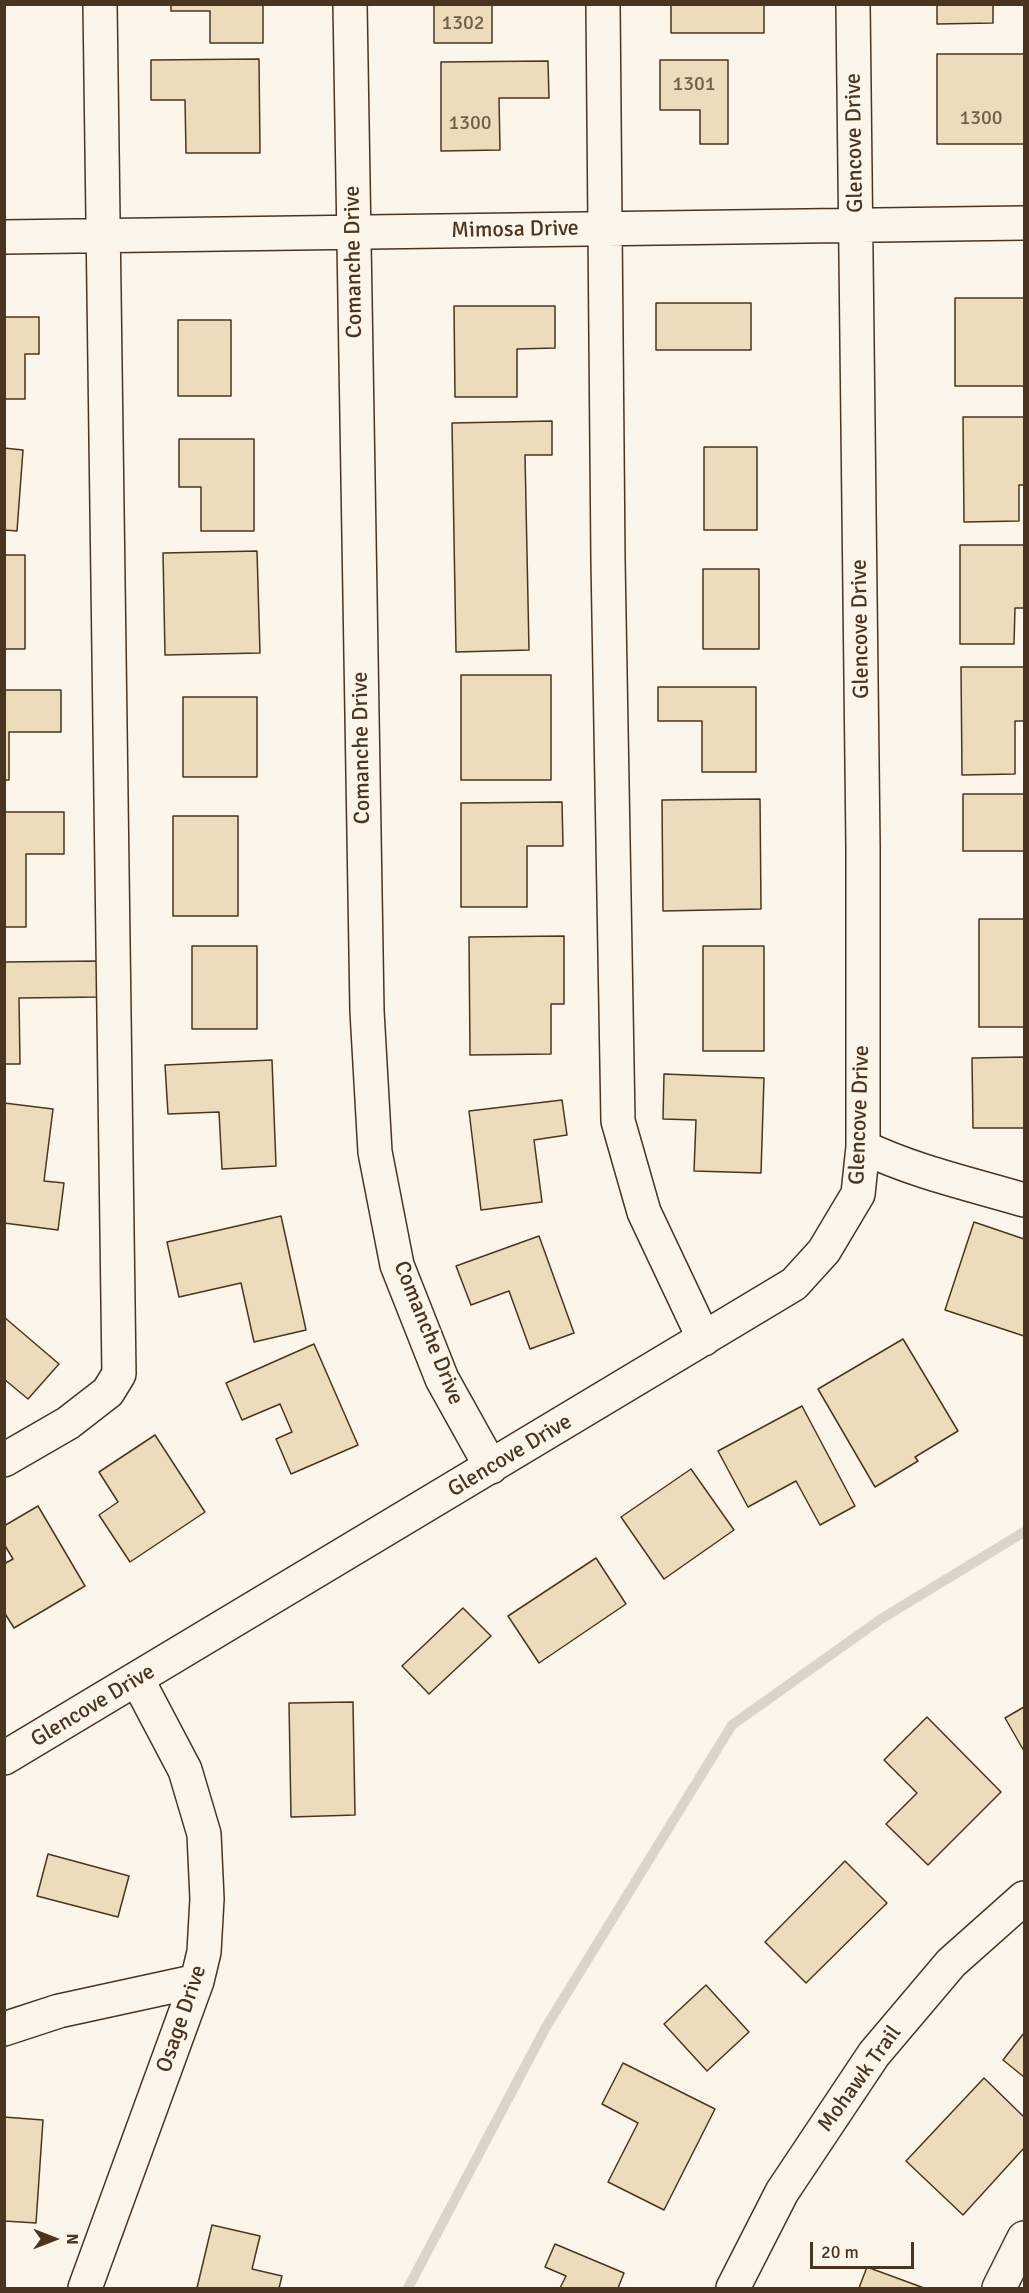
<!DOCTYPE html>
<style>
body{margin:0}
#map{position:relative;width:1029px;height:2293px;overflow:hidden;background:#fbf6e9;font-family:Signika,sans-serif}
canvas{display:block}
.frame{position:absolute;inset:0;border:6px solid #4a3520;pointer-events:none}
.north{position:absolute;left:24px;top:2209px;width:60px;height:60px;-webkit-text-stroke:4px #fbf6e9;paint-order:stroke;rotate:90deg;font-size:16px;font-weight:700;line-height:24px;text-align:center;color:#4a3520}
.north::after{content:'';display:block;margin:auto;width:21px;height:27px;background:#4a3520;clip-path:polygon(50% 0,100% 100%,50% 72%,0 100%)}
.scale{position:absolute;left:810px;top:2242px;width:104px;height:27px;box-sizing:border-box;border:3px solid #4a3520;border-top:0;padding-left:8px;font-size:18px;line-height:21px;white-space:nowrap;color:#4a3520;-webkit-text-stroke:4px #fbf6e9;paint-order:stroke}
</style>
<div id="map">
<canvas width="1029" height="2293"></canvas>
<div class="frame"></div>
<div class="north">N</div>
<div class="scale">20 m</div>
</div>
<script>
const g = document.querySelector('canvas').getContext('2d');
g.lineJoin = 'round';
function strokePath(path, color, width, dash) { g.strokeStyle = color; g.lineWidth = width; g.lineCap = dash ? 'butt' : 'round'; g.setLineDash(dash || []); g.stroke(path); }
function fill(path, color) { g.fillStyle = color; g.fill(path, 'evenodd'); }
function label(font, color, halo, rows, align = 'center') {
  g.font = font + ' Signika,sans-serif'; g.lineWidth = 4.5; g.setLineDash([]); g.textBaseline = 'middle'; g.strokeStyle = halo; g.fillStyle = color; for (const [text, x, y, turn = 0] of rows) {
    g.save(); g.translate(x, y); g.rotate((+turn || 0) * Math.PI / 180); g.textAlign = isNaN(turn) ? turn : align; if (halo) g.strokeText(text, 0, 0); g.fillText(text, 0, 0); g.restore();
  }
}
const stream = new Path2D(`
 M408 2288 546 2027 732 1725 881 1619 1024 1532`);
const building = new Path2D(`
 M171 4H263V43H210V11H171Z
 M434 4H492V43H434Z
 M671 4H764V33H671Z
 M937 4H993V23L937 24Z
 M937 54H1024V144H937Z
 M259 59 260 153H186L185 100H151V60Z
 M660 60H728V144H700V110H660Z
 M548 61 549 98H499L500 150 441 151V62Z
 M955 298H1024V386H955Z
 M656 303H751V350H656Z
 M454 306H555V348L517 349V397H455Z
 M4 317H39V354H25V399H4Z
 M178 320H231V396H178Z
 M963 417H1024V485H1019V521L964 522Z
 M552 421V455H525L529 650 456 652 452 423Z
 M179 439H254V531H201V487H179Z
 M704 447H757V530H704Z
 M4 448 23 450 17 531 4 530Z
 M960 545H1024V608H1015L1014 644H960Z
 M257 551 260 653 165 655 163 553Z
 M4 555H25V649H4Z
 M703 569H759V649H703Z
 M961 667H1024V721H1015V774L962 775Z
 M461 675H551V780H461Z
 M658 687H756V772H702V721H658Z
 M4 690H61V732H9V780H4Z
 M183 697H257V777H183Z
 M963 794H1024V851H963Z
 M760 799 761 909 663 911 662 800Z
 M562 802 563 846H527V907H461V803Z
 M4 812H64V854H26V927H4Z
 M173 816H238V916H173Z
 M979 919H1024V1027H979Z
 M564 936V1004H551V1054L470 1055 469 937Z
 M192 946H257V1029H192Z
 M703 946H764V1051H703Z
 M100 961 101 997 19 998 20 1064H4V962Z
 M1024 1057V1128H973L972 1058Z
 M272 1060 276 1166 222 1169 219 1112 168 1114 165 1065Z
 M664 1074 764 1078 761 1173 694 1171 696 1120 663 1119Z
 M562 1100 567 1135 534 1140 542 1202 481 1210 469 1111Z
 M4 1103 53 1109 44 1181 64 1183 58 1230 4 1223Z
 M281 1216 306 1330 254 1342 241 1283 179 1297 167 1242Z
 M974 1222 1024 1239V1336L945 1310Z
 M539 1236 574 1333 530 1349 509 1291 471 1305 456 1266Z
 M4 1317 59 1364 28 1399 4 1379Z
 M903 1339 958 1431 915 1457 918 1461 875 1487 818 1389Z
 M314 1344 358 1445 291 1474 276 1439 292 1432 280 1404 242 1420 226 1383Z
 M802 1406 855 1506 820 1525 796 1481 748 1507 718 1451Z
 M155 1435 205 1512 130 1562 99 1515 118 1502 99 1472Z
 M691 1469 734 1530 664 1579 621 1517Z
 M38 1506 85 1586 14 1628 4 1612V1564L13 1559 4 1544V1526Z
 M596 1558 626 1604 539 1663 508 1616Z
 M463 1608 491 1636 429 1694 402 1666Z
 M353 1702 355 1815 291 1817 289 1703Z
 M1024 1707V1751L1005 1718Z
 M927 1717 1001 1792 928 1865 886 1824 917 1793 884 1760Z
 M48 1854 129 1876 118 1917 37 1896Z
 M845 1861 887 1903 806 1983 765 1942Z
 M706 1985 749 2032 707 2071 664 2024Z
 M1024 2033V2077L1003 2060Z
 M623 2063 715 2109 664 2210 608 2182 638 2123 602 2104Z
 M984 2078 1024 2117V2148L963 2215 906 2161Z
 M4 2117 43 2120 36 2223 4 2221Z
 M212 2225 260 2236 252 2269 282 2276 279 2288H197Z
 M555 2244 624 2273 618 2288H560L566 2276 545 2267Z
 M867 2267 924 2288H859Z`);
const minor = new Path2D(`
 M350 4 367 1011 375 1152 397 1265 442 1379 491 1467
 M603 4 608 560 618 1121 644 1212 704 1339
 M4 237 1024 223
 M863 1147C915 1172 970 1184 1024 1200
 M4 1460 68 1423 108 1392 119 1374 100 4
 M4 1758 794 1284 824 1251 858 1194 863 1147V847L853 4
 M4 2029 59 2011 197 1981
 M85 2288 197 1981 204 1952 207 1899 204 1834 185 1770 137 1679
 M733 2288 782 2192 874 2054 951 1963 1024 1898
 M999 2288 1024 2238`);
const numberNames = [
 ["1302",463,24],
 ["1301",694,85],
 ["1300",981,119],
 ["1300",470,124]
];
const streetNames = [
 ["Glencove Drive",855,143,-91],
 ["Mimosa Drive",515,230,-1],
 ["Comanche Drive",354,262,-91],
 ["Glencove Drive",861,629,-91],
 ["Comanche Drive",362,748,-91],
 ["Glencove Drive",860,1115,-88],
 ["Comanche Drive",428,1333,68],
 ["Glencove Drive",510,1456,-31],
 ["Glencove Drive",93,1706,-31],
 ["Osage Drive",182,2019,-71],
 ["Mohawk Trail",860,2079,-54]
];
strokePath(stream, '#dcd4c6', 10);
fill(building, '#ecdcbc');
strokePath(building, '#4a3520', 1.5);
strokePath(minor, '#4a3520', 36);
strokePath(minor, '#fbf6e9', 33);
label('20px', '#725f47', null, numberNames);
label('22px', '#4a3520', '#fbf6e9', streetNames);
</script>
